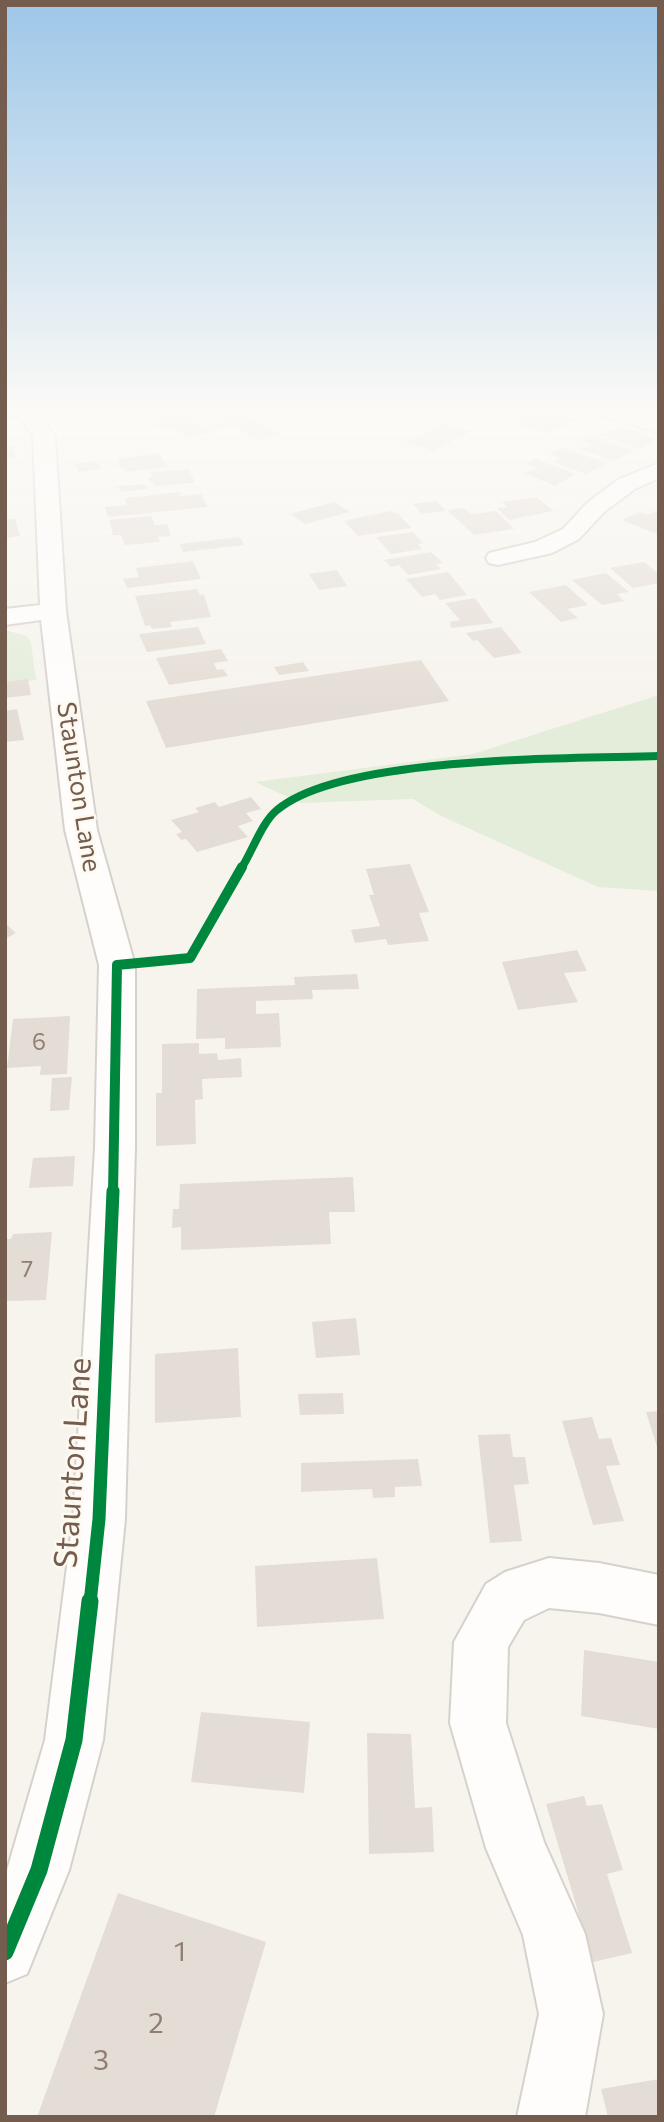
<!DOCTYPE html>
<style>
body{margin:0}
#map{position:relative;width:664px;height:2122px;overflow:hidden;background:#f7f4ee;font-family:Commissioner,sans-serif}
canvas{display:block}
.frame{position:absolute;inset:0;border:7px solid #745d4f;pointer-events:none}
</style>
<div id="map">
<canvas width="664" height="2122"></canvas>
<div class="frame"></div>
</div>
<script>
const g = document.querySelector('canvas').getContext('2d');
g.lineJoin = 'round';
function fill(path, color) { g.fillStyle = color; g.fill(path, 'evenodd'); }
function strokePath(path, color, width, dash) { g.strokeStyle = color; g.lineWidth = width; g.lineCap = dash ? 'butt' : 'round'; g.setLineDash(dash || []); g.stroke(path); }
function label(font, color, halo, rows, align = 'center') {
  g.font = font + ' Commissioner,sans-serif'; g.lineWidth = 5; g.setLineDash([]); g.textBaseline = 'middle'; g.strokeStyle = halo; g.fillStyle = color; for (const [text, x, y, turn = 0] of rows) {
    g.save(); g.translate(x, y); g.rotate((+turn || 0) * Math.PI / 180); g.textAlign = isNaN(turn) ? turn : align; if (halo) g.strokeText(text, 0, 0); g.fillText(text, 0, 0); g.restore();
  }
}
const green = new Path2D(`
 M5 630 27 636 31 643 36 680 5 684Z
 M659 695V891L598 887 441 816 413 799 301 803 255 782 473 754Z`);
const building = new Path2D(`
 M145 412H177L204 426 225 420 209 412H239L281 434 258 440 233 426 190 438 171 427 162 429 152 424 162 421Z
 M535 412H556L577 420 547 433 511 421Z
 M445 423 471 431 433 451 406 442Z
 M621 426 658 439 640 449 598 435Z
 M591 436 635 451 613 461 581 450 594 445 581 440Z
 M14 446 16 458 5 459V447Z
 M563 448 608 463 586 474 553 462 561 458 549 454Z
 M158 453 168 467 127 472 117 464 120 463 117 459Z
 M536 459 576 474 555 486 524 473 538 468 526 463Z
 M96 461 102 469 80 472 74 464Z
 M189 469 195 483 155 486 147 478 152 477 150 472Z
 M145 484 147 489 120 492 118 486Z
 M180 492 181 496 201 494 208 507 108 517 105 507 127 505 125 498Z
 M537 497 553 511 509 520 497 508 507 507 502 502Z
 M437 501 446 511 422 514 413 504Z
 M334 502 350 512 305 524 290 514Z
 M463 508 472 514 496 511 514 529 474 535 447 510Z
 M659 510V535L622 520 640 512 648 515Z
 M390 511 398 514 412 528 358 536 344 521Z
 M151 516 155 525 167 524 171 536 158 537 160 542 125 545 121 535H113L109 520Z
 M5 519H15L20 536 5 538Z
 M413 532 423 543 418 544 422 549 391 554 376 537Z
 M240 537 244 545 183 552 180 544Z
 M431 552 443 563 436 564 441 569 408 575 399 565 391 567 384 560Z
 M193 561 201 579 127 588 123 579 139 577 136 568Z
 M644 562 659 574V583L633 588 610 568Z
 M337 570 347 586 319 590 309 574Z
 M448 572 467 595 440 600 435 594 422 597 406 579Z
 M606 573 629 592 617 594 624 601 602 605 572 580Z
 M566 585 588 605 567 609 578 618 561 622 529 592Z
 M197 589 200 595 204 594 211 617 170 622 172 627 152 629 150 625 145 626 135 596Z
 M475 598 493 623 451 628 450 622 460 620 445 603Z
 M198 627 206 644 147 652 139 634Z
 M501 627 522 653 494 658 477 640 473 641 466 633Z
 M221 649 228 661 214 663 217 670 223 669 228 676 169 685 156 658Z
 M421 660 449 701 166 748 146 701Z
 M303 662 309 671 279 675 274 667Z
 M28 679 31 695 5 698V682Z
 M17 709 24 740 5 742V711Z
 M251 797 261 809 246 813 253 821 238 826 248 837 197 852 186 839 181 840 176 834 182 832 171 820 199 812 195 808 215 802 219 807Z
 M410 864 429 912 419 913 429 941 388 945 386 939 355 943 351 930 380 926 369 895H374L366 869Z
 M5 923 16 933 5 939Z
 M577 950 587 971 564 973 578 1002 518 1010 502 962Z
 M357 974 359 989 312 990 313 999 256 1001V1014L279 1013 281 1047 225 1049V1038L196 1039 197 989 295 985 294 977Z
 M70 1016 67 1074 40 1075 41 1066 7 1068 13 1019Z
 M199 1043V1054L217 1053 218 1060 241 1058 242 1077 202 1079 203 1099 195 1100 196 1144 156 1146V1093H162V1044Z
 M72 1077 69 1110 50 1111 52 1078Z
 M75 1156 73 1186 29 1188 33 1158Z
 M353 1177 355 1212H329L331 1244 181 1250V1227L172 1228 173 1209H179L180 1184Z
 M52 1232 46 1300 5 1301V1239H11L13 1234Z
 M356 1318 360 1355 316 1358 312 1322Z
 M238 1348 241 1417 155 1423V1354Z
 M343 1393 344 1414 300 1415 298 1394Z
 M659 1411V1450H658L646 1412Z
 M592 1417 599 1439 611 1438 620 1465 606 1466 624 1521 593 1525 562 1421Z
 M510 1434 513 1457H525L529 1484 514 1485 522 1541 490 1543 478 1435Z
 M418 1459 422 1486 395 1487V1497L373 1498 372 1489 301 1492V1463Z
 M377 1558 384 1619 257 1627 255 1566Z
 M584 1650 659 1662V1729L581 1716Z
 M201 1712 310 1722 304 1793 191 1782Z
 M367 1733 411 1734 415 1808 432 1807 434 1852 369 1854Z
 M584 1796 587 1806 602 1804 623 1870 607 1874 632 1953 593 1962 546 1804Z
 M118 1893 266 1942 214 2117H37Z
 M659 2079V2117H608L601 2089Z`);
const street = new Path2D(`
 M16 412H36L55 436 66 611 97 830 135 965V1148L125 1519 103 1740 69 1870 27 1974 5 1983V1877L45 1740 73 1519 95 1148 99 965 65 830 41 620 5 625V609L40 605 33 436Z
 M602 412H632L659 420V433L605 416Z
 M659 463V478L635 489 604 512 579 539 552 553 498 565 489 563 486 558 489 553 535 542 563 529 588 502 619 479Z
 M549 1558 599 1563 659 1575V1625L599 1613 549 1608 524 1620 508 1647 506 1723 544 1842 585 1934 603 2014 585 2117H517L539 2014 523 1935 486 1848 450 1723 454 1642 486 1584 505 1572Z`);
const highway = new Path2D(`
 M5 412H23L20 416 5 420Z`);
const cyclewayFar3 = new Path2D(`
 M241 869C252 852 262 822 277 810 342 755 571 759 659 756`);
const cyclewayFar2 = new Path2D(`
 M113 1193 117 965 190 958 242 867`);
const cyclewayFar1 = new Path2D(`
 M90 1603 99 1519 113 1191`);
const cycleway = new Path2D(`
 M5 1952 39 1870 74 1740 90 1601`);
const numberNames = [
 ["6",39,1042],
 ["7",27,1269]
];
const streetNames = [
 ["Staunton Lane",79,787,81]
];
const nearNumbernames = [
 ["1",180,1952],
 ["2",156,2024],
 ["3",101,2061]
];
const nearStreetnames = [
 ["Staunton Lane",73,1463,-86]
];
fill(green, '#e4edda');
fill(building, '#e4ddd5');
strokePath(street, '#d7d1cc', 4);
strokePath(highway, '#d8d1cb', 4);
fill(street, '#fefdfc');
fill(highway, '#f0eae6');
strokePath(cyclewayFar3, '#00873e', 8);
strokePath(cyclewayFar2, '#00873e', 10);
strokePath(cyclewayFar1, '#00873e', 13);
strokePath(cycleway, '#00873e', 17);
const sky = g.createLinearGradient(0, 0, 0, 709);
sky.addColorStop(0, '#9ec7e8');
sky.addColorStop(0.58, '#fbfaf7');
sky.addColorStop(1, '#fbfaf700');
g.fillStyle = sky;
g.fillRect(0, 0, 664, 709);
label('23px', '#927f73', null, numberNames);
label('26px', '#745d4f', '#fef9f0', streetNames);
label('28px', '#927f73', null, nearNumbernames);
label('32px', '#745d4f', '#fef9f0', nearStreetnames);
</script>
